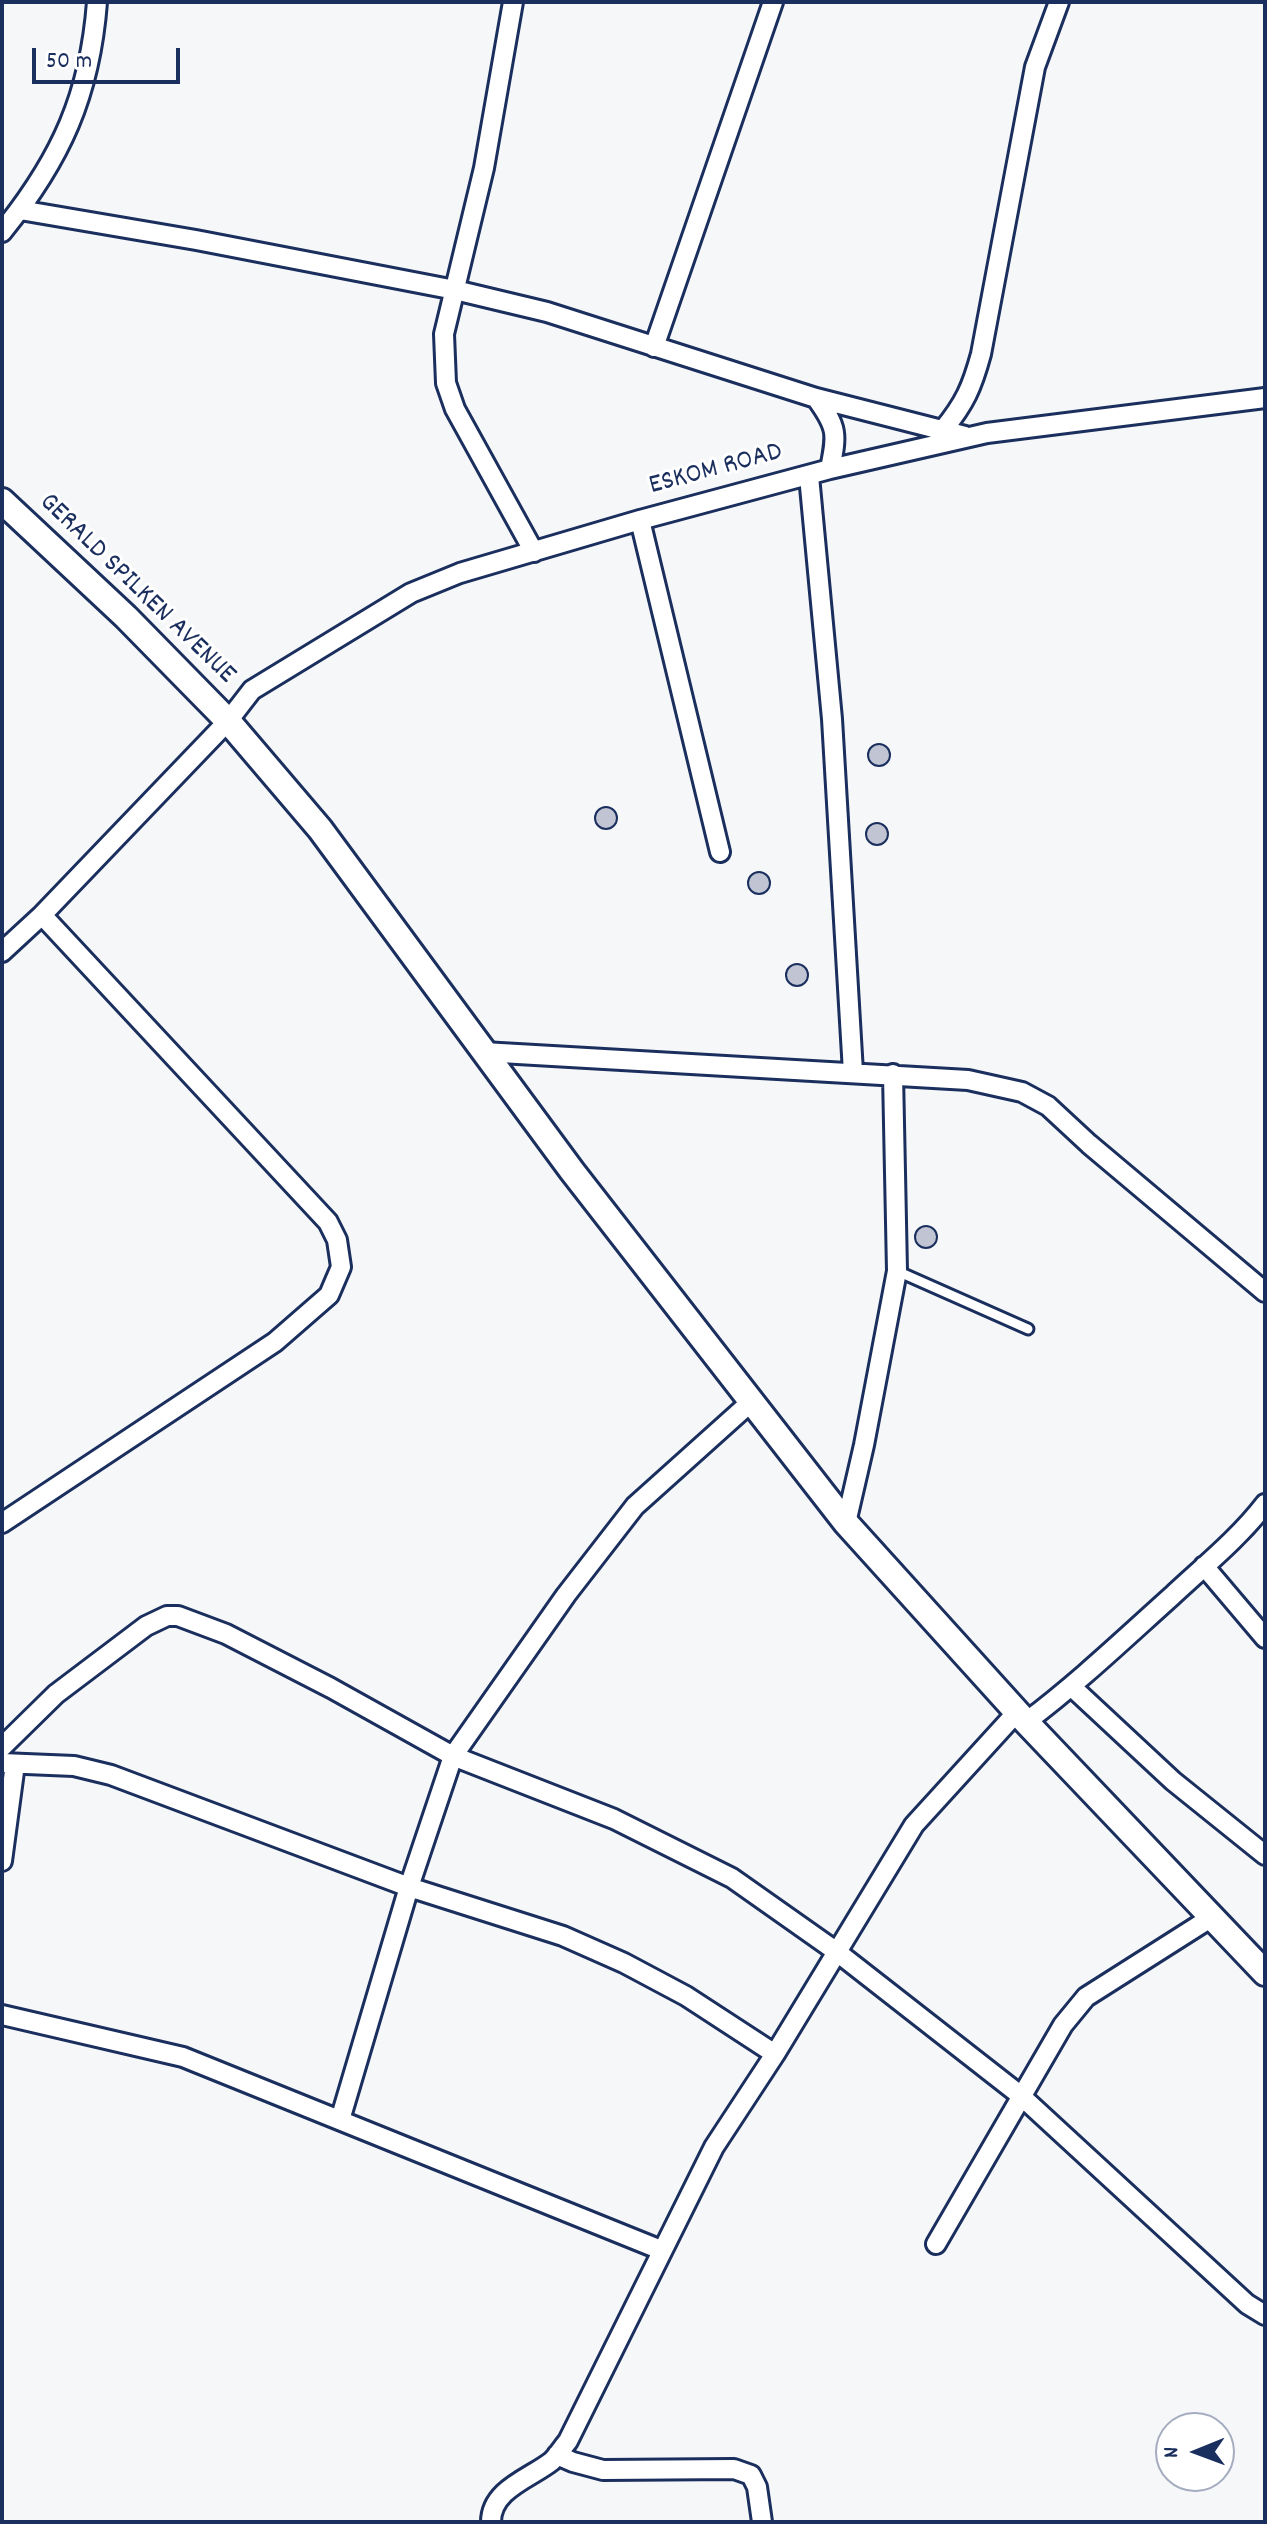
<!DOCTYPE html>
<style>
body{margin:0}
#map{position:relative;width:1267px;height:2524px;overflow:hidden;background:#f6f7f9;font-family:Dekko,sans-serif}
canvas{display:block}
.frame{position:absolute;inset:0;border:4px solid #1b2f5e;pointer-events:none}
.north{position:absolute;left:1155px;top:2412px;width:80px;height:80px;box-sizing:border-box;background:#fff;border:2px solid #a4acbf;border-radius:50%;rotate:269deg;font-size:22px;font-weight:700;line-height:32px;text-align:center;color:#1b2f5e}
.north::after{content:'';display:block;margin:auto;width:28px;height:36px;background:#1b2f5e;clip-path:polygon(50% 0,100% 100%,50% 72%,0 100%)}
.scale{position:absolute;left:32px;top:48px;width:148px;height:36px;box-sizing:border-box;border:4px solid #1b2f5e;border-top:0;padding-left:10px;font-size:24px;line-height:28px;white-space:nowrap;color:#1b2f5e;-webkit-text-stroke:6px #fff;paint-order:stroke}
</style>
<div id="map">
<canvas width="1267" height="2524"></canvas>
<div class="frame"></div>
<div class="north">N</div>
<div class="scale">50 m</div>
</div>
<script>
const g = document.querySelector('canvas').getContext('2d');
g.lineJoin = 'round';
function fill(path, color) { g.fillStyle = color; g.fill(path, 'evenodd'); }
function strokePath(path, color, width, dash) { g.strokeStyle = color; g.lineWidth = width; g.lineCap = dash ? 'butt' : 'round'; g.setLineDash(dash || []); g.stroke(path); }
function label(font, color, halo, rows, align = 'center') {
  g.font = font + ' Dekko,sans-serif'; g.lineWidth = 6; g.setLineDash([]); g.textBaseline = 'middle'; g.strokeStyle = halo; g.fillStyle = color; for (const [text, x, y, turn = 0] of rows) {
    g.save(); g.translate(x, y); g.rotate((+turn || 0) * Math.PI / 180); g.textAlign = isNaN(turn) ? turn : align; if (halo) g.strokeText(text, 0, 0); g.fillText(text, 0, 0); g.restore();
  }
}
const building = new Path2D(`
 M868 755a11 11 0 1 1 22 0a11 11 0 1 1-22 0Z
 M595 818a11 11 0 1 1 22 0a11 11 0 1 1-22 0Z
 M866 834a11 11 0 1 1 22 0a11 11 0 1 1-22 0Z
 M748 883a11 11 0 1 1 22 0a11 11 0 1 1-22 0Z
 M786 975a11 11 0 1 1 22 0a11 11 0 1 1-22 0Z
 M915 1237a11 11 0 1 1 22 0a11 11 0 1 1-22 0Z`);
const service = new Path2D(`
 M897 1271 1028 1329`);
const minor = new Path2D(`
 M513 2 484 168 444 334 446 383 455 409 534 552
 M20 210 196 240 455 290 547 312 816 398 965 436
 M2 232C61 159 90 95 97 2
 M654 347 773 2
 M816 398C838 428 837 434 830 469
 M943 430C965 403 972 387 981 354L1035 67 1059 2
 M809 476 832 719 853 1072
 M640 520 720 852
 M42 915 228 721 252 690 411 593 460 573 640 520 830 469 987 433 1265 398
 M2 952 42 915 328 1222 337 1240 341 1267 329 1295 275 1342 2 1523
 M483 1052 968 1080 1022 1092 1048 1106 1089 1144 1265 1292
 M846 1523 864 1445 897 1271 893 1074
 M1204 1566 1265 1638
 M1072 1687 1173 1781 1265 1855
 M1026 1722C1078 1683 1124 1639 1172 1596 1204 1566 1238 1539 1265 1504
 M2 1747 56 1694 146 1626 167 1616H178L226 1634 331 1688 453 1756 614 1819 732 1878 837 1952 1020 2095 1247 2304 1265 2315
 M2 1763 74 1766 111 1775 409 1887 563 1936 624 1963 686 1996 775 2054
 M2 1861 15 1764
 M2 2015 183 2057 661 2250
 M340 2120 409 1887 453 1756 566 1595 635 1506 752 1401
 M936 2244 1063 2025 1086 1997 1212 1917
 M557 2455 573 2462 603 2470 734 2469 751 2475 757 2487 762 2522
 M491 2522C491 2489 531 2478 552 2461 558 2455 563 2447 568 2441L714 2147 775 2054 914 1825 1017 1712`);
const tertiary = new Path2D(`
 M2 501 126 617 228 721 320 829 572 1171 846 1523 1026 1722 1265 1973`);
const streetNames = [
 ["ESKOM ROAD",716,471,-15],
 ["GERALD SPILKEN AVENUE",136,590,44]
];
fill(building, '#c0c4d3');
strokePath(building, '#1b2f5e', 2);
strokePath(service, '#1b2f5e', 15);
strokePath(minor, '#1b2f5e', 24);
strokePath(tertiary, '#1b2f5e', 30);
strokePath(service, '#fff', 9);
strokePath(minor, '#fff', 18);
strokePath(tertiary, '#fff', 24);
label('28px', '#1b2f5e', '#fff', streetNames);
</script>
